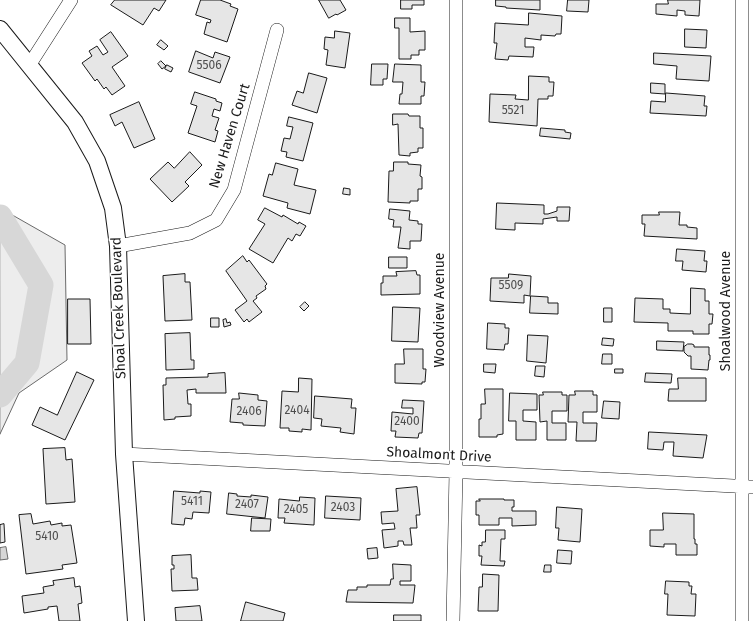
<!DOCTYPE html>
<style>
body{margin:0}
canvas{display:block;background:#fff}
</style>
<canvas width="753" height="621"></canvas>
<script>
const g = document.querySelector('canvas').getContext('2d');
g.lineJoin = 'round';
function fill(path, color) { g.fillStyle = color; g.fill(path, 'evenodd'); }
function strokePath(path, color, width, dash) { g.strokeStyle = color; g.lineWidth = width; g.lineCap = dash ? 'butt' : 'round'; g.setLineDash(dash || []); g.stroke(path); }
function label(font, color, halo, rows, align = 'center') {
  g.font = font + ' "Fira Sans",sans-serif'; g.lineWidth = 3; g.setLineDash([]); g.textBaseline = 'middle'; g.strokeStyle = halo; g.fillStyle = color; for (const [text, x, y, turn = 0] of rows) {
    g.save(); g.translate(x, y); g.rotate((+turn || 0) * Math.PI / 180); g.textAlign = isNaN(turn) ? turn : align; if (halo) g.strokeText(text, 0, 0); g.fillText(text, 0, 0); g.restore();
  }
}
const built = new Path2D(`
 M0 208 65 245 67 360 19 393 0 434Z`);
const water = new Path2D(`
 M6 547 8 559 0 560V548Z`);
const river = new Path2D(`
 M0 217 41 285 27 363 0 395`);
const building = new Path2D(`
 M115 0H166L159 11 154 8 143 25 111 5Z
 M201 0H220L231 4 230 6 238 9 227 42 204 34 207 22 210 23 211 20 196 15Z
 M319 0H340L346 10 337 15 336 14 329 18Z
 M401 0H424V5H412V9H401Z
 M496 0H540V10L506 8V7L496 6Z
 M568 0H589L588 12 567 11Z
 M668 0H700L699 16 685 15V11L677 10V16L656 14V4H668Z
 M529 13 562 16 561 34H556L555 36 541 35V40L525 38V47H534L533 57 509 56 508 60 495 59 497 43H494L495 23 528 25Z
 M395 18H410V32L425 31V50H419V55H411V59H399V28H395Z
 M685 29 707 30 706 48 685 47Z
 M335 31 350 33 345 68 326 65 328 50 324 49 325 37 334 38Z
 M111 32 128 56 112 67 125 86 112 95 106 87 104 89 97 79 95 81 82 63 92 56 89 51 97 46 103 55 108 52 100 40Z
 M161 40 168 46 164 50 157 45Z
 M196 51 213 58 215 52 230 57 220 83 189 72Z
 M654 53 711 56 709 81 676 79 677 66 654 64Z
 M161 61 166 66 162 69 158 64Z
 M372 64H388L387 79H383V85H371Z
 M395 64 421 65V82H425L424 96H421V104H399L400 94H402L403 82H393Z
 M167 65 173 68 171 72 165 69Z
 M309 73 327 78 317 113 292 105 297 91 303 93Z
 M529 76 549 77V82H554L553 96H548V99H538L537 126 489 122 490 94 516 95 515 99 528 100Z
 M651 83 665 84V94L651 93Z
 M195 92 216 99V101L222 103 220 111 214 109 212 116 219 118 215 130 218 131 215 142 188 133 197 106 191 104Z
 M666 93 705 96 704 106H707L706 116 650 113 651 101 665 102Z
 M139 102 155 139 134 148 122 122 115 126 110 115Z
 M393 114H408L409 116H420V128H423V148H418V152L410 153V156L399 155 398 124 393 125Z
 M289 117 313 123 303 161 286 157 287 152 281 151 284 138 290 139 293 127 287 126Z
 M541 128 565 130V132L571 133 570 139 540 136Z
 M190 152 202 165 185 182 189 186 172 202 150 179 168 162 174 168Z
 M394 162H408V164L421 165 420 176 422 177V189H418V201H410V203L388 202 389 171H393Z
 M276 163 298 169 294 185 316 190 310 214 287 208 288 203 263 196 269 174 272 175Z
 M344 188 350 189V195L343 194Z
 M497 203 544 205V214H548L557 211V207H570L569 221H557V217L543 219V224L515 223V230L496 229Z
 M265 208 282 217 283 215 298 224 299 222 306 226 300 236 296 234 292 241 288 238 273 263 249 249 265 224 258 220Z
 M390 209 410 211 409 220 418 221V224H422L421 241H410V249L398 248 401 227H393L394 220 389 219Z
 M659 212H680L679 225H687V227L697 228V239L644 236 645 224H642V215H659Z
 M677 249 705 251 704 261H707L706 272 682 270 683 261H676Z
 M243 256 247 262 249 260 267 284 265 286 266 289 256 296 257 298 253 301 262 312 249 322 247 319 244 322 235 310 247 301 226 271Z
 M389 257H407V268H389Z
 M416 271 417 275H420V294L381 295V283H383V276H397L396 272Z
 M185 274V282H190L192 320 165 321 163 276Z
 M509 274 531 276 530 296 524 295V303L490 301 491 278H508Z
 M691 288 705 289V301H709V314H713L712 324H709V334H693V331H668V323L634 322 635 298 663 299V309H670V313L690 314Z
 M531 296 548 297V303H558V314L530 313Z
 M68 299H90L91 344H68Z
 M305 302 309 306 304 311 300 307Z
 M393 307 420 308 418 342 392 341Z
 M604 308H612V322H604Z
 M211 318H219V327H211Z
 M226 319 227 323 230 322 231 325 224 327 223 320Z
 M488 323 505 324V328H509L508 344H505L504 350 487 349Z
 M190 333 191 360H194V369L166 370 165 334Z
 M528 335 548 336 546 363 527 361Z
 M603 338 614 339 613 346 602 345Z
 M657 341 684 342 683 351 657 350Z
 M688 344H692L694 345V347H709V355H710V360H709L708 370 691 369V356H688L684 352V347Z
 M404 349H423V369H426L425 382H422V384L395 383V364H404Z
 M603 354H612V364H602Z
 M484 364H496L495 373 484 372Z
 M536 366H545L544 377 535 376Z
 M615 369H623V373H615Z
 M77 372 94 380 65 440 32 425 40 407 57 415Z
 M225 373 226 393H196V389L187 390 188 404H191V416L175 417V419L164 420 163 385H166V378L208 377V374Z
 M646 373 672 374 671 383 645 382Z
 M299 378 312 379 311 430 302 429V432L289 431V428H280L282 391 298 392Z
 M678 378H706V401H668L669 389H678Z
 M485 389H503V434L497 435V437H479V419H481V404H485Z
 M575 391H593V395H597V412H583V423H597L596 441H576L577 422H568L569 395H575Z
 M543 392H562V395H567V411H552V423H566V440H547V421L540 422 539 395H543Z
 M239 393 258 395V400L267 401 265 426 243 425V423L230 422 232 399H239Z
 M510 393 537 394V410H523V421L536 422V440H516V421H509Z
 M315 396 352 399 351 408H356L354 434 340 432 341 428 321 426 322 419 314 418Z
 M403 400 424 401 422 433H419L418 438 395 437 396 431H391L392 412 413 414V408H402Z
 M604 401 620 402 619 419 602 418Z
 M649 432 707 435 703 458 673 456 674 442H664L663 450 648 449Z
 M65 448 66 460 72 459 75 502 46 504 43 449Z
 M417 487 420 515H416L417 528H410L412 545H404L403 541H398V546L384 548 382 530 395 529 394 523 382 524 381 512 398 511 396 489Z
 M174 491 200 493V491L211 492 209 513 193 512 192 519 185 518 184 525 172 524Z
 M229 493 237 494V496L251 497V495L268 497 265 518 227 514Z
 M326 496 361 498 360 520 325 518Z
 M300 497 315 498 314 525 284 523 285 518H278L279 499 299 501Z
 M479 499H504V500H514V507H512V511H536V525L512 526V518H499V525H479V515H476V501H480Z
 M557 507 582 509 580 542 558 540 559 528H556Z
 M663 513 694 514V539H695V544H697V555H676V544H664V547L650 546V530H663Z
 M31 514 33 524 50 521 51 525 62 523V526L71 525 77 563 62 565 63 569 26 574 19 515Z
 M252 518 271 519 270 531H251Z
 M4 524 5 542 0 543V525Z
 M486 530H505V539H501L500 561H505L504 566 481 565 482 556H479V545L482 546V542H485Z
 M377 548 378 558 368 559 367 549Z
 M558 550 572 551 571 564 557 563Z
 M191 555 192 578H197L198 590 172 591 171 569H174V565H172V556Z
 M393 564 411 565V581H400V585H415L413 603 346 602 348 590H357V587H367V585H390L391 579H393Z
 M545 565H551V572H544Z
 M483 574 499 575 498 611H478L479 587H482Z
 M74 578 75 587 80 586 82 603 78 604 80 621H59L57 606 48 607V609L24 613 22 596 44 593 43 587 54 585 53 581Z
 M666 581 689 582V586H692L691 594H696L695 616 667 615 668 594H665Z
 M246 602 285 613 283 621H241Z
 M200 606 202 621H176L175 608Z
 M394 615H421V621H394Z`);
const minor = new Path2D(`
 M30 64 71 0
 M118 246 190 233 216 220 234 190 277 30
 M124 454 753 487
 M453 621 456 472V0
 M742 621V0`);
const tertiary = new Path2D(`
 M0 29 75 122 97 161 113 208 118 246 124 454 136 621`);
const numberNames = [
 ["5506",209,66],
 ["5521",513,111],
 ["5509",511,286],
 ["2404",297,411],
 ["2406",249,412],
 ["2400",407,422],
 ["5411",192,502],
 ["2407",247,505],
 ["2403",343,508],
 ["2405",296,510],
 ["5410",47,537]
];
const streetNames = [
 ["New Haven Court",230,136,-73],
 ["Shoal Creek Boulevard",119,308,-92],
 ["Woodview Avenue",440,310,-90],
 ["Shoalwood Avenue",726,311,-90],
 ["Shoalmont Drive",439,455,3]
];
fill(built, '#ededed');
strokePath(built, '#6a6a6a', 1);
fill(water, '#d7d7d7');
strokePath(water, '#6a6a6a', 1);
strokePath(river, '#d7d7d7', 25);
fill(building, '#e6e6e6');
strokePath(building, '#1a1a1a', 1);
strokePath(minor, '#1a1a1a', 14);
strokePath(tertiary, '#1a1a1a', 18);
strokePath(minor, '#fff', 13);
strokePath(tertiary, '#fff', 16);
label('12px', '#4d4d4d', null, numberNames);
label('14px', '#1a1a1a', '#fff', streetNames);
</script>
